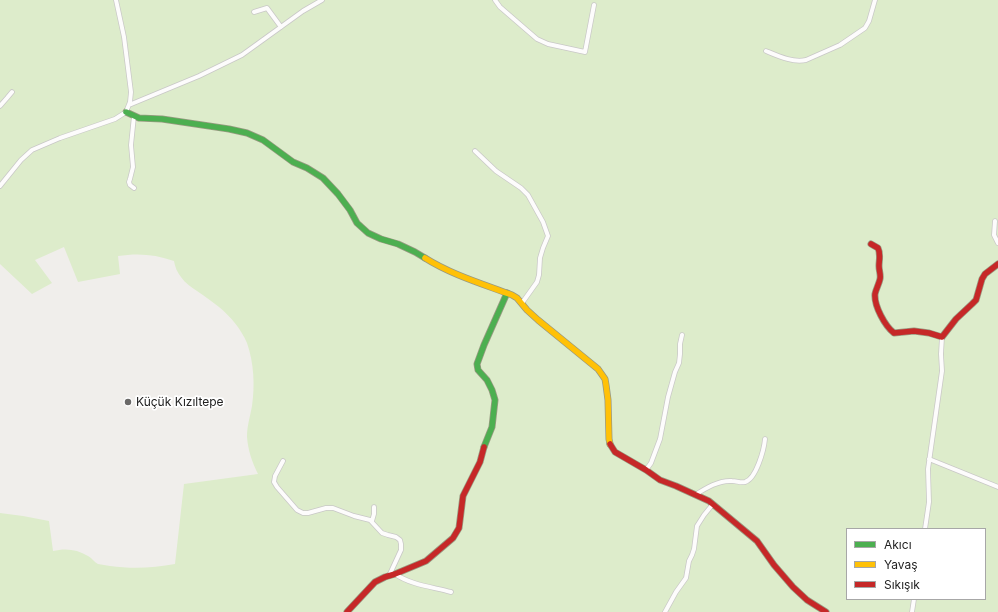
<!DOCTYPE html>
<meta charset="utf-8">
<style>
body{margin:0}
#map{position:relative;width:998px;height:612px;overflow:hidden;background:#f0eeeb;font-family:Inter,sans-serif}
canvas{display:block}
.legend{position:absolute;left:846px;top:528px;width:140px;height:72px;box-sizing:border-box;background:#fff;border:1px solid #a7a7a7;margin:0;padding:5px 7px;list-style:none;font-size:12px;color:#222}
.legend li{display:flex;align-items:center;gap:8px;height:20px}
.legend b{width:20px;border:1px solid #a7a7a7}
</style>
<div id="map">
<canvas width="998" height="612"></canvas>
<ul class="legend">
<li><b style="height:5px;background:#4caf50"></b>Akıcı</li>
<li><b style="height:5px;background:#ffc107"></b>Yavaş</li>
<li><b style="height:5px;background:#c62828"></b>Sıkışık</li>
</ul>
</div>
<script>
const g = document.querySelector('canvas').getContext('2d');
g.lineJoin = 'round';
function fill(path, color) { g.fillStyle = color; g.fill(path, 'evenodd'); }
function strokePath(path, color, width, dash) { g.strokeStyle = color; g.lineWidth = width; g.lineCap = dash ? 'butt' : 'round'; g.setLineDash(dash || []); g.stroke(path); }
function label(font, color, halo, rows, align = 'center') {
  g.font = font + ' Inter,sans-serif'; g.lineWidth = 3.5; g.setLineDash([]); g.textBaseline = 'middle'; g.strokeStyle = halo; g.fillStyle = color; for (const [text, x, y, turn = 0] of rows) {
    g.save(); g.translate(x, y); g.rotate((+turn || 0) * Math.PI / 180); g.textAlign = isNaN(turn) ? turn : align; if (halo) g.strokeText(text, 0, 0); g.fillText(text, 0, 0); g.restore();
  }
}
const grass = new Path2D(`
 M0 0H998V612H0V513L23 516 49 521 53 551C65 548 77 549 88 556 92 558 94 562 98 564 102 565 106 565 110 566 132 569 154 568 175 564L184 484 258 474C252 462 248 450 247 437 247 426 250 417 252 406 255 386 254 363 247 343 241 329 231 317 219 307 212 302 205 296 197 291 191 287 185 283 181 277 177 272 175 267 174 261 155 254 137 253 118 256L120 274 78 282 64 247 35 260 52 283 32 294 0 264ZM847 529H985V599H847Z`);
const street = new Path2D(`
 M495 0 500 7 537 39 548 44 585 52 594 5
 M254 12 267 8 281 27
 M766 51C778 56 793 63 806 60L840 45 865 28 869 21 875 0
 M129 105 199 76 242 55 303 11 322 0
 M0 106 7 98 12 92
 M134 116 131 145 133 167 130 179 129 182 130 185 134 188
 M475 151 496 171 521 188 528 195 543 222 548 236 543 248 540 258 539 275 537 282 522 303
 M0 186 21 160 32 150 60 138 115 119 126 112 130 102 131 92 124 37 116 0
 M995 221 994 235 998 243
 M929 459 998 487
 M283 461 275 476 274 482 277 487 297 510 303 513H308L326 508H333L354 516 370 520 382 533 388 535 396 537 400 540 401 544V550L389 576
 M646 470 651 463 660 439 668 397 675 372 679 363 680 354V344L682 335
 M695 495C706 488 719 480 732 481 737 481 740 483 745 482 756 479 764 450 765 439
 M372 521 374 514V507
 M925 529 929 502 928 469 942 371 941 354 942 337
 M395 574C411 585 433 587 451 592
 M665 612 676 592 686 578 689 561 692 555 694 549 697 526 704 515 713 504
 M912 612 914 599`);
const fast = new Path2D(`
 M126 112 139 118 162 119 229 129 247 133 263 140 293 162 307 168 323 178 338 194 350 210 357 223 368 233 381 239 398 244 415 252 425 258
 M484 447 492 427 495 400 492 390 487 380 478 370 477 364 484 345 507 293`);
const slow = new Path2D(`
 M425 258C452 275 483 284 512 295L517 298 527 310 538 320 598 369 605 379 606 385 608 400 609 439 610 444`);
const jam = new Path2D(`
 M871 244 878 248C881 254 879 260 879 266 879 271 881 275 880 279 879 284 876 289 875 294 874 306 885 326 894 333L914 331 929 333 942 337 956 319 972 304 976 300 982 279 985 274 998 264
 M610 444 615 452 646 470 660 480 676 486 709 501 757 541 774 565 793 587 807 600 826 612
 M347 612 375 582 385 577 395 574 426 561 453 538 459 528 463 496 480 462 484 447`);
const markers = [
 [128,402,4,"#6a6968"]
];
const poiNames = [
 ["Küçük Kızıltepe",136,402]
];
fill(grass, '#ddeccb');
strokePath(street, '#c9c8c7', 5.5);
strokePath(fast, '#999a82', 7);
strokePath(slow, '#999a82', 7);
strokePath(jam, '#999a82', 7);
strokePath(street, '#fdfcfc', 4);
strokePath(fast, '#4caf50', 5.5);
strokePath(slow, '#ffc107', 5.5);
strokePath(jam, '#c62828', 5.5);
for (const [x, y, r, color] of markers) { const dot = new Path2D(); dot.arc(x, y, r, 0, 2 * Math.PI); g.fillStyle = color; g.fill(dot); strokePath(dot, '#fff', 1.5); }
label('12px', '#222', '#fff', poiNames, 'left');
</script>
